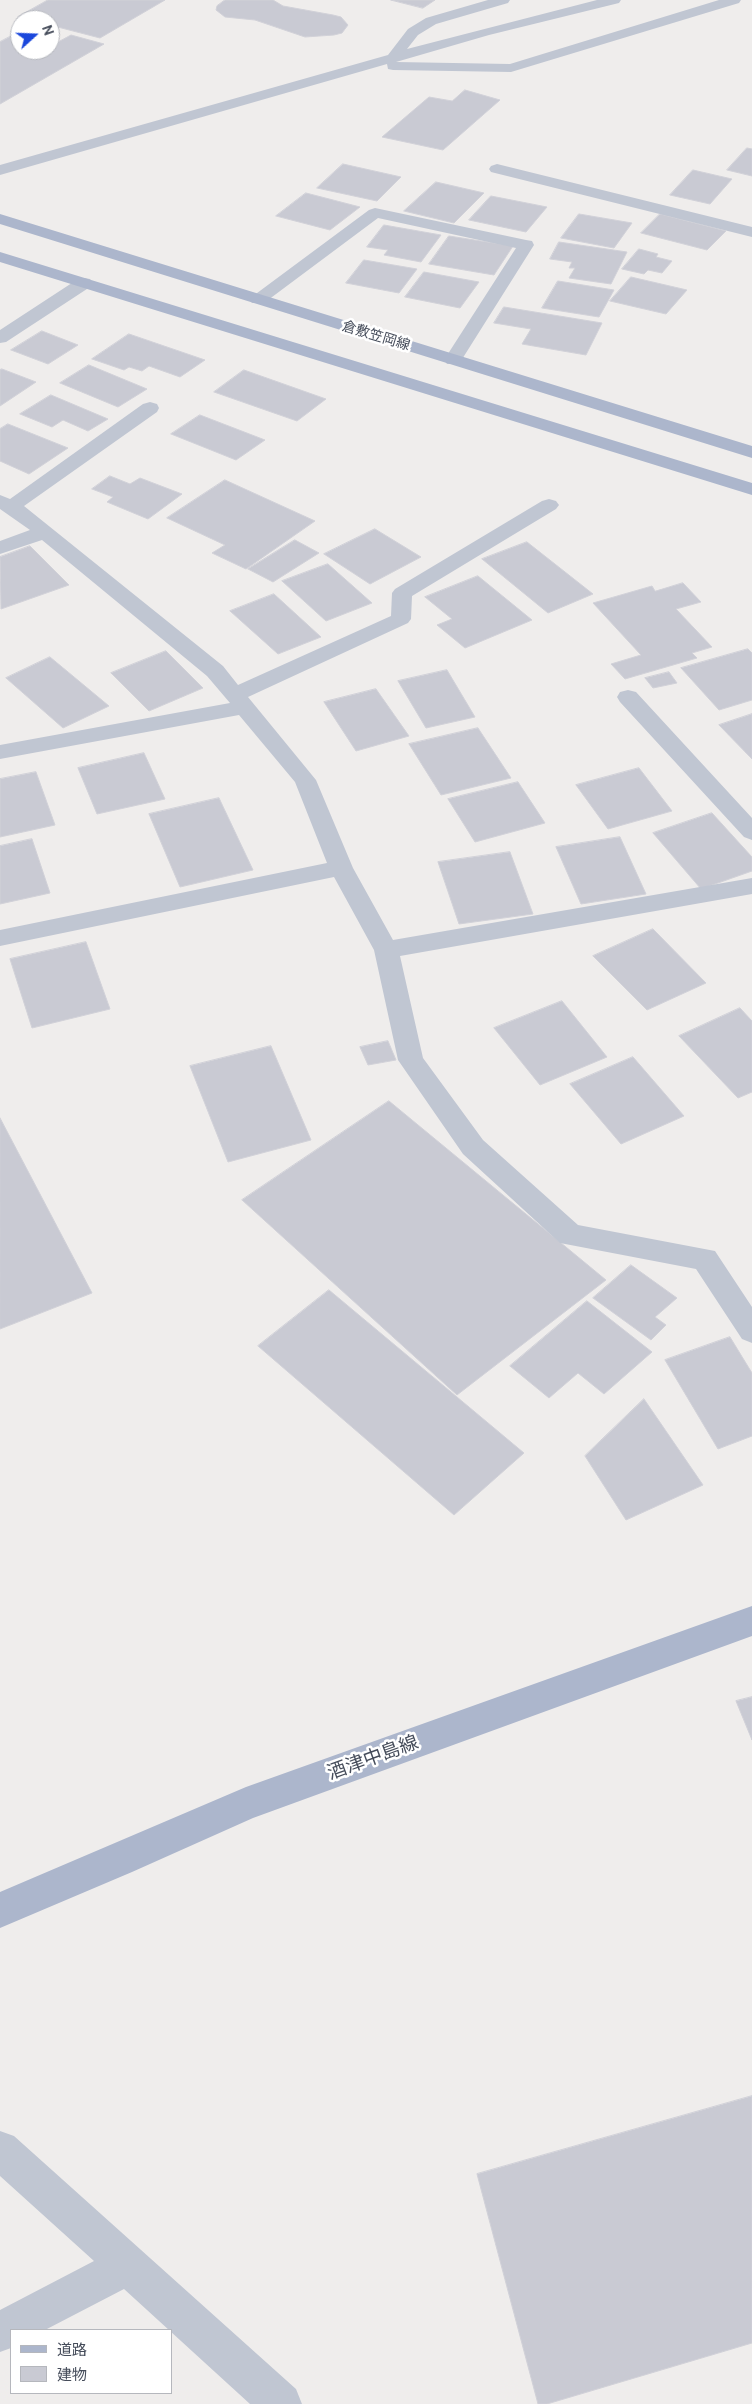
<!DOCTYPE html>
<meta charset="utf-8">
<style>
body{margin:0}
#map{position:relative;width:752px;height:2404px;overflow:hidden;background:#efedec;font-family:Cabin,"Noto Sans JP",sans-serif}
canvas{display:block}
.legend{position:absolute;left:10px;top:2329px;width:162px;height:65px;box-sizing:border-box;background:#fff;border:1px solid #b5b7bd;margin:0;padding:6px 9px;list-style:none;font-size:15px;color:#454c5a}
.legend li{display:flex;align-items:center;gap:10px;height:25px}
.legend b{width:25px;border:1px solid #b5b7bd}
.north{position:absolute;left:10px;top:10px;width:50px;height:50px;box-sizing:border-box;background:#fff;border:1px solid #b5b7bd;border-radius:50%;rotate:70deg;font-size:14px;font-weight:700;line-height:20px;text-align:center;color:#454c5a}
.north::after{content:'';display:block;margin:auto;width:18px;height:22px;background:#1a47dc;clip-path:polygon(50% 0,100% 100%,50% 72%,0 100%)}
</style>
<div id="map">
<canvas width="752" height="2404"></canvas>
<ul class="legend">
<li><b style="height:6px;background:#acb6cc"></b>道路</li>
<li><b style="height:14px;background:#c9cad3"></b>建物</li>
</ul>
<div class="north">N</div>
</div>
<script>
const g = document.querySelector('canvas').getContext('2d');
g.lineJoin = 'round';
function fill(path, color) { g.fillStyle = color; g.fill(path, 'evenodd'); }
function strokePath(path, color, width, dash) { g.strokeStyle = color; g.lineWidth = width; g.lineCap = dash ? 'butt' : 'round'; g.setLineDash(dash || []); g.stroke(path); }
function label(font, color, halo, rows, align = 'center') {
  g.font = font + ' Cabin,"Noto Sans JP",sans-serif'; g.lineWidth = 5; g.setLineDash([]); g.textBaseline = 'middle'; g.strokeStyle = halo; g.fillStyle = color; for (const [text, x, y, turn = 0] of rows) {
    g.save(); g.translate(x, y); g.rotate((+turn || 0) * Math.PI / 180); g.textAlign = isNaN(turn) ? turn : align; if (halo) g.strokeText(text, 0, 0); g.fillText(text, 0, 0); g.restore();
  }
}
const building = new Path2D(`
 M48 0H165L100 38 50 25V20H29L18 17Z
 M225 0H273L283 6 333 15 341 17 348 25 342 33 334 35 305 37 255 20 225 17 216 10 217 6Z
 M391 0H435L423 8Z
 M19 32 20 50H50V40L58 42 71 35 104 44 0 104V42Z
 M465 90 500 100 443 150 382 137 429 97 452 101Z
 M747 148 752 149V176L727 170Z
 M343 164 401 177 377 201 317 188Z
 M693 170 732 179 710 204 670 195Z
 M436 182 484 193 454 223 404 211Z
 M306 193 360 207 330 230 276 216Z
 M491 196 547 207 526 232 469 220Z
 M579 214 632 223 614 248 561 238Z
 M660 214 726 231 707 250 641 233Z
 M384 225 441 235 421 262 384 255 388 250 367 247Z
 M449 236 513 246 494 275 429 264Z
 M559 242 627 252 611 284 569 278 575 268H569L572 262 550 259Z
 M639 249 658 254 656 257 672 261 662 273 648 270 644 274 622 269Z
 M364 260 417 269 399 293 346 283Z
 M424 272 479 282 460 308 405 297Z
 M631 277 687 290 666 314 610 301Z
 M558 281 614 290 599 317 542 308Z
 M504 307 602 323 586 355 522 344 531 329 494 323Z
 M42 331 78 345 48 364 11 350Z
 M129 334 205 360 180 377 149 366 142 371 129 367 124 370 92 359Z
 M89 365 147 389 118 407 60 383Z
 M2 369 36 382 0 406V370Z
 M244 370 326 399 297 421 214 392Z
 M51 395 108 419 88 431 63 420 52 427 20 414Z
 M200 415 265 440 236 460 171 434Z
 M8 424 68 448 29 474 0 461V429Z
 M110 476 130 484 140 478 182 494 148 519 107 502 113 497 92 489Z
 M225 480 315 521 246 569 212 553 225 545 167 518Z
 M375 529 421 557 370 584 324 554Z
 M295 540 319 553 273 582 248 569Z
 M527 542 593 594 548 613 482 559Z
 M30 546 69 585 1 609 0 557Z
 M328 564 372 603 326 621 282 581Z
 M478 576 532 620 465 648 437 625 452 619 425 597Z
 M683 583 701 602 676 609 712 647 692 653 697 658 625 679 611 664 641 655 593 603 652 586 655 591Z
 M274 594 321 637 278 654 230 611Z
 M748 649 752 653V700L719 710 681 668Z
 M166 651 203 688 149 711 111 673Z
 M50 657 109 706 63 728 6 678Z
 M447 670 475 717 426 728 398 681Z
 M669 672 677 683 653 688 645 678Z
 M376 689 409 736 356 751 324 702Z
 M752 714V759L719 725Z
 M478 728 511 778 441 795 409 744Z
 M144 753 165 799 97 814 78 768Z
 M639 768 672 811 608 829 576 785Z
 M36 772 55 825 0 837V779Z
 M518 782 545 823 475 842 448 799Z
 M219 798 253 870 180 887 149 814Z
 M712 813 752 857V871L701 889 653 833Z
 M620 837 646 894 581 904 556 847Z
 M32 839 50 893 0 904V846Z
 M510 852 533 914 459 924 438 862Z
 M653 929 706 983 647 1010 593 956Z
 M86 942 110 1009 32 1028 10 959Z
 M562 1001 607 1057 540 1085 494 1028Z
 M740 1008 752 1021V1092L738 1098 679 1036Z
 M388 1041 396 1060 368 1065 360 1047Z
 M271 1046 311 1140 228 1162 190 1066Z
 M633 1057 684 1116 621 1144 570 1084Z
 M389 1101 606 1280 457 1395 242 1200Z
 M0 1118 92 1293 0 1329Z
 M631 1265 677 1298 655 1317 666 1325 651 1340 593 1298Z
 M329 1290 524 1453 454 1515 258 1346Z
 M587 1301 652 1352 604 1394 578 1373 549 1398 510 1366Z
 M730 1337 752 1373V1436L718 1449 665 1360Z
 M644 1399 703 1485 626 1520 585 1456Z
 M752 1697V1740L736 1701Z
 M752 2096V2343L547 2404H538L477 2174Z`);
const minor = new Path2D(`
 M488 0H510L508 3 436 24 418 35 407 49 597 0H621L619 3 489 35 396 62 510 64 719 0H741L739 3 511 72 393 70 388 69 387 64 0 175V165L388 55 408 29 426 18Z
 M497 164 752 227V237L491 172 489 169 491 166Z
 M375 208 526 240 532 241 534 245 459 364H447L444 360 516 248 378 218 264 303H252L249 299 369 210Z
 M84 278 90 279 93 283 90 287 6 342 0 343V330L78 279Z
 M150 402 157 404 159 408 157 412 24 506 223 666 238 685 391 616 392 593 395 589 542 501 549 499 556 501 559 505 556 509 412 596 411 619 408 623 248 697 316 780 353 868 393 940 752 878V894L400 956 423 1058 483 1140 578 1225 715 1251 752 1307V1343L742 1339 696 1269 560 1243 463 1154 398 1060 374 950 334 877 0 946V930L327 863 295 782 239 715 0 759V745L230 703 207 676 42 540 0 554V541L30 530 0 509V495L10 499 143 404Z
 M628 690 636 692 752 818V840L744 837 620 702 617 697 620 692Z
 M0 2131 14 2136 296 2389 302 2404H250L124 2289 45 2330H11V2348L0 2352V2310L94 2261 0 2176Z`);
const major = new Path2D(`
 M0 214 752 446V458L0 224Z
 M0 252 752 483V495L0 262Z
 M752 1606V1636L253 1818 132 1872 0 1928V1892L246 1787Z`);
const farStreetnames = [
 ["倉敷笠岡線",376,336,17]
];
const nearStreetnames = [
 ["酒津中島線",373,1758,-20]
];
fill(building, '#c9cad3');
strokePath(building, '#d1d1d8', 1);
fill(minor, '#c0c6d2');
fill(major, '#acb6cc');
label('14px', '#454c5a', '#fff', farStreetnames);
label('19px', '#454c5a', '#fff', nearStreetnames);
</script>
